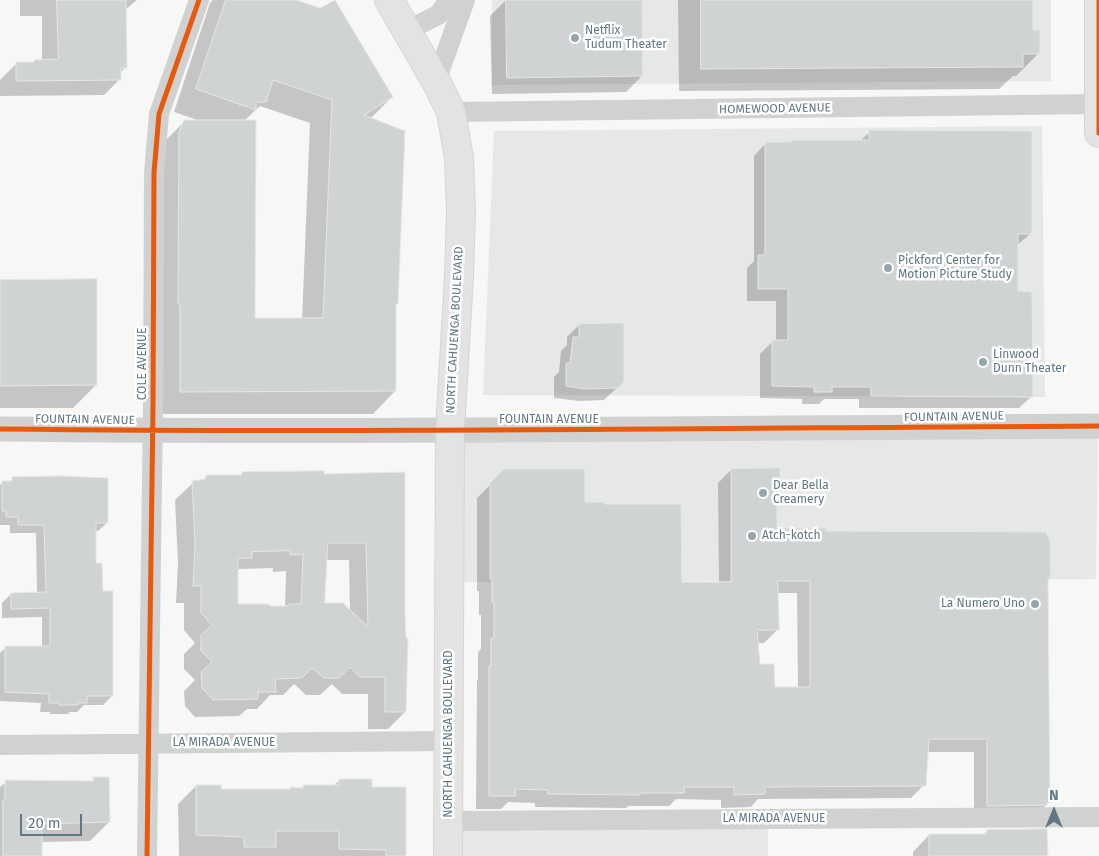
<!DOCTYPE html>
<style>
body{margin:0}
#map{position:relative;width:1099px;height:856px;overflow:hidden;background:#f7f7f6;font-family:"Fira Sans",sans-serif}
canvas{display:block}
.north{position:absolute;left:1029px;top:786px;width:50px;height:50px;-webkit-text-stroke:4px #fff;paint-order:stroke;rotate:0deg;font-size:14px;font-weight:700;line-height:20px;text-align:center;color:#617783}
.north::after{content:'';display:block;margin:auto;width:18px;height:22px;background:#617783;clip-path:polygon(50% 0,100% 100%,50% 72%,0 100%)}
.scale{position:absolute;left:20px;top:814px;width:62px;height:22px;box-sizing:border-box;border:2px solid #617783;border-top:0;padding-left:6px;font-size:15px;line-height:18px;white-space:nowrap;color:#617783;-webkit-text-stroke:4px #fff;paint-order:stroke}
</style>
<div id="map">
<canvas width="1099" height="856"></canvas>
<div class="north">N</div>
<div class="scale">20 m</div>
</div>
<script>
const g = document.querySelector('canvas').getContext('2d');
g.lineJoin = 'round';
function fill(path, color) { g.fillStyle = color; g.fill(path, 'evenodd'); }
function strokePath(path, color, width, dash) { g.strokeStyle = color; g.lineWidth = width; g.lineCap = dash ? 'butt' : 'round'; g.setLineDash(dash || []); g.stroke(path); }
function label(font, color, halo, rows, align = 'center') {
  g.font = font + ' "Fira Sans",sans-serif'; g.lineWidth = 5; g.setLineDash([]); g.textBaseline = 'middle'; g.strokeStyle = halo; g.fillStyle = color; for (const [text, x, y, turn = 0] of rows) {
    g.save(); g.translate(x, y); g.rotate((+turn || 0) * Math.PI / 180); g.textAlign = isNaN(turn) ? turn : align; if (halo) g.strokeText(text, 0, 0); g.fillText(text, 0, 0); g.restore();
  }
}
const built = new Path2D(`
 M492 0H1051V81L492 85Z
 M1042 126 1045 397 483 395 494 131Z
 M1098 430 1096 579 453 582 454 434Z
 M768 822V856H453V824Z`);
const shadow = new Path2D(`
 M20 0H137L125 10 126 67 120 73V79L104 95 0 96V80L16 64H32L35 61H42V16H20Z
 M213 0H292L320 10 392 97 370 119 397 304 395 305V391L373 414H158L162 144 185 121H200L174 112 210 3ZM260 106 310 123 302 320H253L244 121Z
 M506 0H641L642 76 626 92 492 94 490 16Z
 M678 0H1032V31L1039 53 1016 76H1013L999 89 679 91Z
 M870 132 1030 234 1016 246V293L1032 396 1019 408H859V399H824L819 404H802V399L760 398V354L772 342H776V301H747V268L754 261V156L766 143H789L792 141H860Z
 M0 281 96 385 73 408H0Z
 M579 325 623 382 604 400 579 401 554 398V377L559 372 561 351 567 345V337Z
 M505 470 584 503 681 583H719L718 483 731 470 776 497V529L825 533 1047 581 1048 803 1035 816 974 818V752H927L924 785 911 798 758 799 751 807 721 808V800L676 799 669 806H628L626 808 535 807V803L508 802 501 809H476L477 680 478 679V652L481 649V615H479V591H477V498ZM777 593H797L798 688H774L759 666 757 643H764L777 630Z
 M242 473 322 475 404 474 405 712 388 729H368V694H342L332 684 320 695H306L294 684 283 695H270L257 709H247L239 716 195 717 185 706 184 691 195 680 184 669V654L195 643 184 630V603H176L178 563 175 500 193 483 202 481 206 477H239ZM326 560H349L350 612 324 604ZM273 568V572L286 571 285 608 237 605V571L239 569Z
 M13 478 107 523 98 531H94V565L102 592 112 696 103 705H84L77 712H70L68 714H50V712H40L41 703 0 701V653L6 647H42V617L2 618V603L11 594 37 593 36 533H10V525H0V485L2 483H9Z
 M94 779 109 822 90 841 41 842V856H0V787L6 782 90 783Z
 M339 781 371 788 404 856H179L178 804 196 786 220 790 301 789 304 786H333Z
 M987 831 1046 856H913V852L929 835H983Z`);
const building = new Path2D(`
 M57 0H126L127 68H121V80L16 81V62H34V60L58 59Z
 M226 0H296L320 8 335 0 393 97 364 115 405 131 398 304H396V391L180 392V304H178L179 132 184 120H256L255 318H323L332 100 273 80 266 102H256V110L196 89Z
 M506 0H642L643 76 507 78Z
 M701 0H1033V30H1040V54H1023V67L701 69Z
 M869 130 1032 131V234H1018V291L1032 292 1033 397 871 396V387H832V392H814V387L772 386V340H788V289H758V255H765V142H791V140H869Z
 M97 279V385L0 386V280Z
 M624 323V382L618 388 584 389 566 386V363H570L573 337H579V324Z
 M780 468V491L777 497V528H826V531L1046 532 1050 540 1051 574 1048 581 1050 803H1047V805L987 806V739H929L926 786 765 787V794L734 795V787H684V793H640V795L548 794V790L515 789 516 796H489V666H491V638H494V602H492V579H490V483L504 469H585V502H604V504H681L682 582H731V469ZM778 581H810V687H775L774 664H760L757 630H779Z
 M324 471V474L405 472V610L406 638H408L406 712H385V677H360L350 667 339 678H324L312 668 302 678 275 679 276 692H258V699L213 700 202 688 201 672 212 662 201 651V635L212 625 201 613V586H193L195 545 192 481 206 479V475H242V472ZM328 543H366L368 627 343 603H325ZM290 551V555L303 554 301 604H290L287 606H271L268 604H238V558H252V552Z
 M60 476 108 478V523H96V563H102L103 591H113V696H87V703H78V705H59V703H49V694L5 692V646H50V608L11 609V593L46 592 44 525H18V517H6V511H2V481H12V477Z
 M93 777H109L110 822 42 824V856H3V800H5V780L93 781Z
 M339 779H372V787H406V856H386V850L339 849V831H276V847H244V837L196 835V785H221V789H290V787L303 788V785H339Z
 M1047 829 1048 856H929V834H987V830Z`);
const minor = new Path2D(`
 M406 31 438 15 449 0
 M436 81 465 0
 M451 112 1099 104
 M0 745 449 741
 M449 821 1099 817
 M147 856 153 406 154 173 159 114 199 0`);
const tertiary = new Path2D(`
 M0 429C366 433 733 428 1099 426`);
const secondary = new Path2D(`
 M389 0 438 85 451 112 459 158 461 211 459 276 450 430 448 856
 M1099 0V133`);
const cycleway = new Path2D(`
 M1099 0V133
 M0 429C366 433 733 428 1099 426
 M147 856 153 406 154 173 159 114 199 0`);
const markers = [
 [575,38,5,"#96a4ab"],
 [888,268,5,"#96a4ab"],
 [983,362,5,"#96a4ab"],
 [763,493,5,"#96a4ab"],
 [752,536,5,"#96a4ab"],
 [1035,604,5,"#96a4ab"]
];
const poiNames = [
 ["Netflix",585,31],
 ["Tudum Theater",585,45],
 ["Pickford Center for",898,261],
 ["Motion Picture Study",898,275],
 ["Linwood",993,355],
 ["Dunn Theater",993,369],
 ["Dear Bella",773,486],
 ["Creamery",773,500],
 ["Atch-kotch",762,536],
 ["La Numero Uno",1025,604,"right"]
];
const streetNames = [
 ["HOMEWOOD AVENUE",775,109,-1],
 ["NORTH CAHUENGA BOULEVARD",455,330,-87],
 ["COLE AVENUE",143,364,-90],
 ["FOUNTAIN AVENUE",954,417,-1],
 ["FOUNTAIN AVENUE",85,420,1],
 ["FOUNTAIN AVENUE",549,420],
 ["NORTH CAHUENGA BOULEVARD",449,734,-90],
 ["LA MIRADA AVENUE",224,743],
 ["LA MIRADA AVENUE",774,819]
];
fill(built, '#e6e8e7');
fill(shadow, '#0003');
fill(building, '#d0d3d3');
strokePath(building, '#e6e6e6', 1);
strokePath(secondary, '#d4d5d6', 30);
strokePath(minor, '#d0d1d1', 20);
strokePath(tertiary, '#d0d1d1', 25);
strokePath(secondary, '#e3e3e3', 28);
strokePath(cycleway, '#e8590c', 5);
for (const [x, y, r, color] of markers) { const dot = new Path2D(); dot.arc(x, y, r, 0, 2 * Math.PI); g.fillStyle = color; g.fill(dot); strokePath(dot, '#fff', 2); }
label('12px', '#617783', '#fff', poiNames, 'left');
label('12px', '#617783', '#fff', streetNames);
</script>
